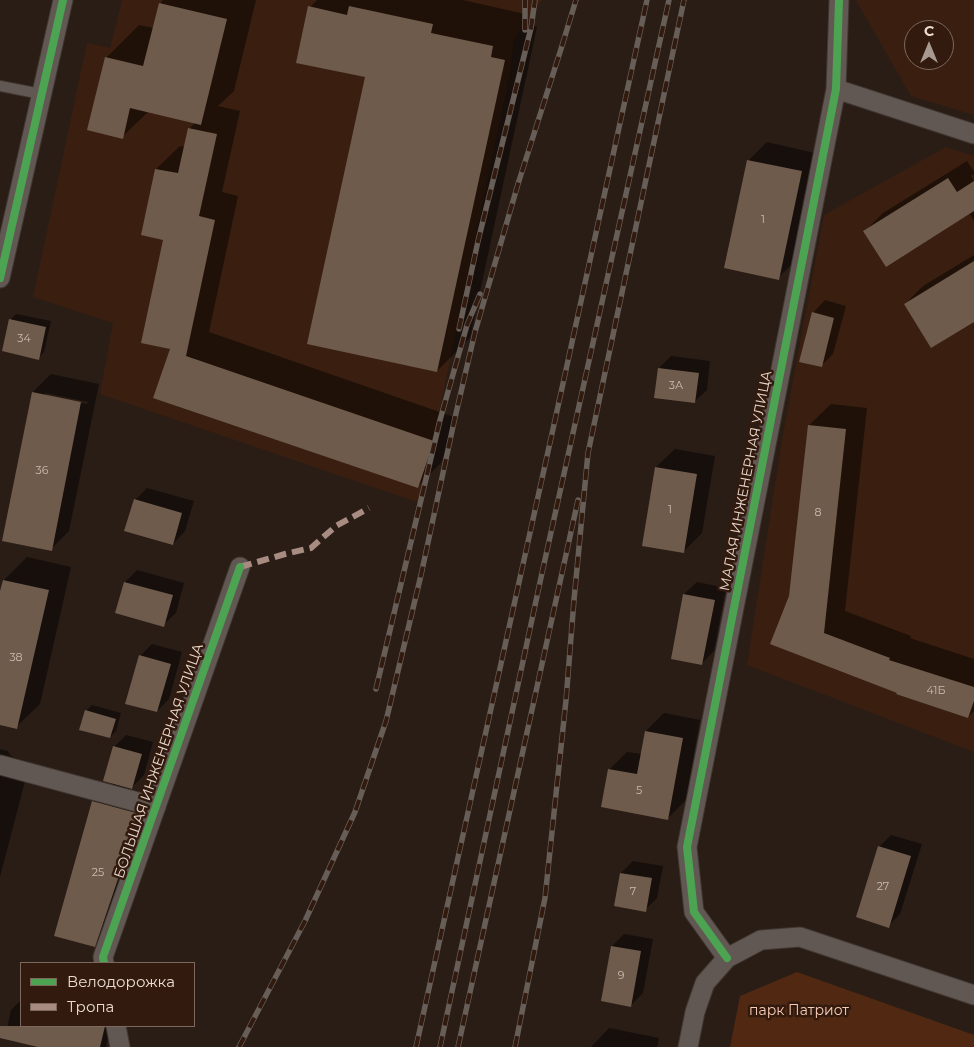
<!DOCTYPE html>
<meta charset="utf-8">
<style>
body{margin:0}
#map{position:relative;width:974px;height:1047px;overflow:hidden;background:#2a1d16;font-family:Montserrat,sans-serif}
canvas{display:block}
.legend{position:absolute;left:20px;top:962px;width:175px;height:65px;box-sizing:border-box;background:#321b0e;border:1px solid #7c685c;margin:0;padding:6px 9px;list-style:none;font-size:15px;color:#ebdbd2}
.legend li{display:flex;align-items:center;gap:10px;height:25px}
.legend b{width:25px;border:1px solid #7c685c}
.north{position:absolute;left:904px;top:20px;width:50px;height:50px;box-sizing:border-box;background:#321b0e;border:1px solid #7c685c;border-radius:50%;rotate:0deg;font-size:14px;font-weight:700;line-height:20px;text-align:center;color:#ebdbd2}
.north::after{content:'';display:block;margin:auto;width:18px;height:22px;background:#a79890;clip-path:polygon(50% 0,100% 100%,50% 72%,0 100%)}
</style>
<div id="map">
<canvas width="974" height="1047"></canvas>
<ul class="legend">
<li><b style="height:6px;background:#4ca352"></b>Велодорожка</li>
<li><b style="height:6px;background:#a88b81"></b>Тропа</li>
</ul>
<div class="north">С</div>
</div>
<script>
const g = document.querySelector('canvas').getContext('2d');
g.lineJoin = 'round';
function fill(path, color) { g.fillStyle = color; g.fill(path, 'evenodd'); }
function strokePath(path, color, width, dash) { g.strokeStyle = color; g.lineWidth = width; g.lineCap = dash ? 'butt' : 'round'; g.setLineDash(dash || []); g.stroke(path); }
function label(font, color, halo, rows, align = 'center') {
  g.font = font + ' Montserrat,sans-serif'; g.lineWidth = 5; g.setLineDash([]); g.textBaseline = 'middle'; g.strokeStyle = halo; g.fillStyle = color; for (const [text, x, y, turn = 0] of rows) {
    g.save(); g.translate(x, y); g.rotate((+turn || 0) * Math.PI / 180); g.textAlign = isNaN(turn) ? turn : align; if (halo) g.strokeText(text, 0, 0); g.fillText(text, 0, 0); g.restore();
  }
}
const built = new Path2D(`
 M122 0H542L514 40 510 74 420 503 100 394 113 323 33 297 87 43 110 48Z
 M856 0H974V115L911 96ZM914 30H944V60H914Z
 M946 147 974 156V752L747 665 782 440 824 215Z`);
const green = new Path2D(`
 M797 972 974 1035V1047H730L740 996Z`);
const shadow = new Path2D(`
 M163 0H256L234 91 218 106 240 111 222 192 238 196 209 332 457 418 441 463 417 487 171 349 165 239 156 169 180 146 185 147 189 129 196 122 149 111 122 137 106 58 139 25 154 28 160 4Z
 M317 0H463L525 14 523 24 537 27 470 338 437 371 366 76 310 7Z
 M767 142 819 154 796 260 778 278 725 267 749 160Z
 M967 161 974 172V176L973 174 971 176 974 180V221L969 213 865 231 883 213Z
 M974 255V321L905 304 923 286Z
 M825 300 846 306 833 354 821 366 813 313Z
 M16 314 51 321 44 352 38 358 10 320Z
 M671 356 710 361 707 390 694 402 659 368Z
 M51 374 99 384 69 531 51 549 33 392ZM45 393 88 402 87 404 45 396Z
 M831 404 867 408 845 611 911 636 910 638 974 659V711L968 717 898 692 772 644 790 596 809 425Z
 M675 449 715 456 702 533 684 551 656 467Z
 M147 488 194 501 185 531 173 544 135 500Z
 M27 557 71 567 40 704 16 727 0 724V597L4 580Z
 M137 570 184 583 176 613 163 625 125 582Z
 M697 582 726 588 714 651 702 663 684 594Z
 M152 644 182 652 169 699 157 711 140 656Z
 M92 705 121 713 116 731 110 737 86 711Z
 M664 713 700 720 686 800 668 818 609 770 627 752 642 754 646 731Z
 M126 735 153 742 144 775 130 789 158 796 112 927 94 945 93 802 113 782 114 747Z
 M0 749 8 751 10 755 15 758 30 762 0 877Z
 M891 835 922 844 900 914 888 926 879 847Z
 M633 861 663 866 657 898 645 910 616 905 621 873Z
 M624 934 653 939 643 993 631 1005 612 946Z
 M19 1002H21V1026H111L106 1047H44L5 1038 11 1010Z
 M609 1028 659 1038 657 1047H591Z`);
const building = new Path2D(`
 M159 3 227 19 201 125 130 108 123 139 87 130 105 57 143 66Z
 M308 6 347 15 349 6 433 24 431 33 493 46 491 57 505 60 437 372 307 344 365 77 296 63Z
 M188 128 217 134 199 216 215 220 186 356 434 441 418 488 153 398 170 349 141 343 163 240 141 235 155 169 178 173Z
 M747 160 802 171 779 280 724 268Z
 M948 178 957 192 974 181V211L886 267 863 231Z
 M974 261V322L931 348 904 304Z
 M812 312 834 318 822 367 799 362Z
 M9 319 46 327 39 360 2 351Z
 M658 368 699 373 695 403 654 398Z
 M32 392 81 402 52 551 2 541Z
 M808 425 846 429 824 633 890 658 889 660 974 687V701L968 718 896 694 897 693 770 644 789 596Z
 M655 467 697 474 684 553 642 546Z
 M134 499 182 513 173 545 124 531Z
 M3 580 49 590 17 729 0 725V591Z
 M124 582 173 595 164 627 115 613Z
 M683 594 715 600 702 665 671 659Z
 M139 655 171 664 157 712 125 704Z
 M85 710 116 719 110 738 79 730Z
 M645 731 683 738 668 820 601 807 608 769 637 774Z
 M113 746 142 754 132 789 103 781Z
 M92 801 140 814 95 947 54 936Z
 M878 846 911 856 889 928 856 917Z
 M620 873 652 878 646 912 614 906Z
 M611 946 641 951 631 1007 601 1001Z
 M0 1026H105L100 1047H38L0 1038Z`);
const lane = new Path2D(`
 M0 86 41 94`);
const street = new Path2D(`
 M836 89 974 134
 M0 278 63 0
 M0 765 156 807
 M727 958 694 912 687 847 836 89 839 0
 M104 963 103 957 240 567
 M116 1026 120 1047
 M688 1047 695 1012 705 983 727 958 761 940 800 937 974 995`);
const rail = new Path2D(`
 M525 30V0
 M459 329 478 241 531 28 535 0
 M376 689 440 420 467 325 480 294
 M239 1047 305 921 355 812 386 721 421 575 454 422 475 332 518 184 561 49 576 0
 M416 1047 555 420 647 0
 M440 1047 542 573 669 0
 M458 1047 578 500
 M515 1047 545 898 566 700 574 600 588 453 684 0`);
const quiet = new Path2D(`
 M240 567 285 554 311 548 336 526 369 508`);
const cycleway = new Path2D(`
 M0 278 63 0
 M727 958 694 912 687 847 836 89 839 0
 M104 963 103 957 240 567`);
const numberNames = [
 ["1",763,220],
 ["34",24,339],
 ["3А",676,386],
 ["36",42,471],
 ["1",670,510],
 ["8",818,513],
 ["38",16,658],
 ["41Б",936,691],
 ["5",639,791],
 ["25",98,873],
 ["27",883,887],
 ["7",633,892],
 ["9",621,976]
];
const streetNames = [
 ["МАЛАЯ ИНЖЕНЕРНАЯ УЛИЦА",746,481,-79],
 ["БОЛЬШАЯ ИНЖЕНЕРНАЯ УЛИЦА",159,761,-71]
];
const parkNames = [
 ["парк Патриот",799,1011]
];
fill(built, '#3a1f10');
fill(green, '#512811');
fill(shadow, '#0007');
fill(building, '#6f5b4c');
strokePath(lane, '#413731', 12);
strokePath(street, '#413731', 21);
strokePath(lane, '#625853', 10);
strokePath(street, '#625853', 19);
strokePath(rail, '#675e58', 5.5);
strokePath(rail, '#321b0e', 4, [11]);
strokePath(quiet, '#a88b81', 6, [12, 6]);
strokePath(cycleway, '#4ca352', 8);
label('11px', '#ccbbb0', null, numberNames);
label('14px', '#ebdbd2', '#321b0e', streetNames);
label('14px', '#f7cbb5', '#321b0e', parkNames);
</script>
